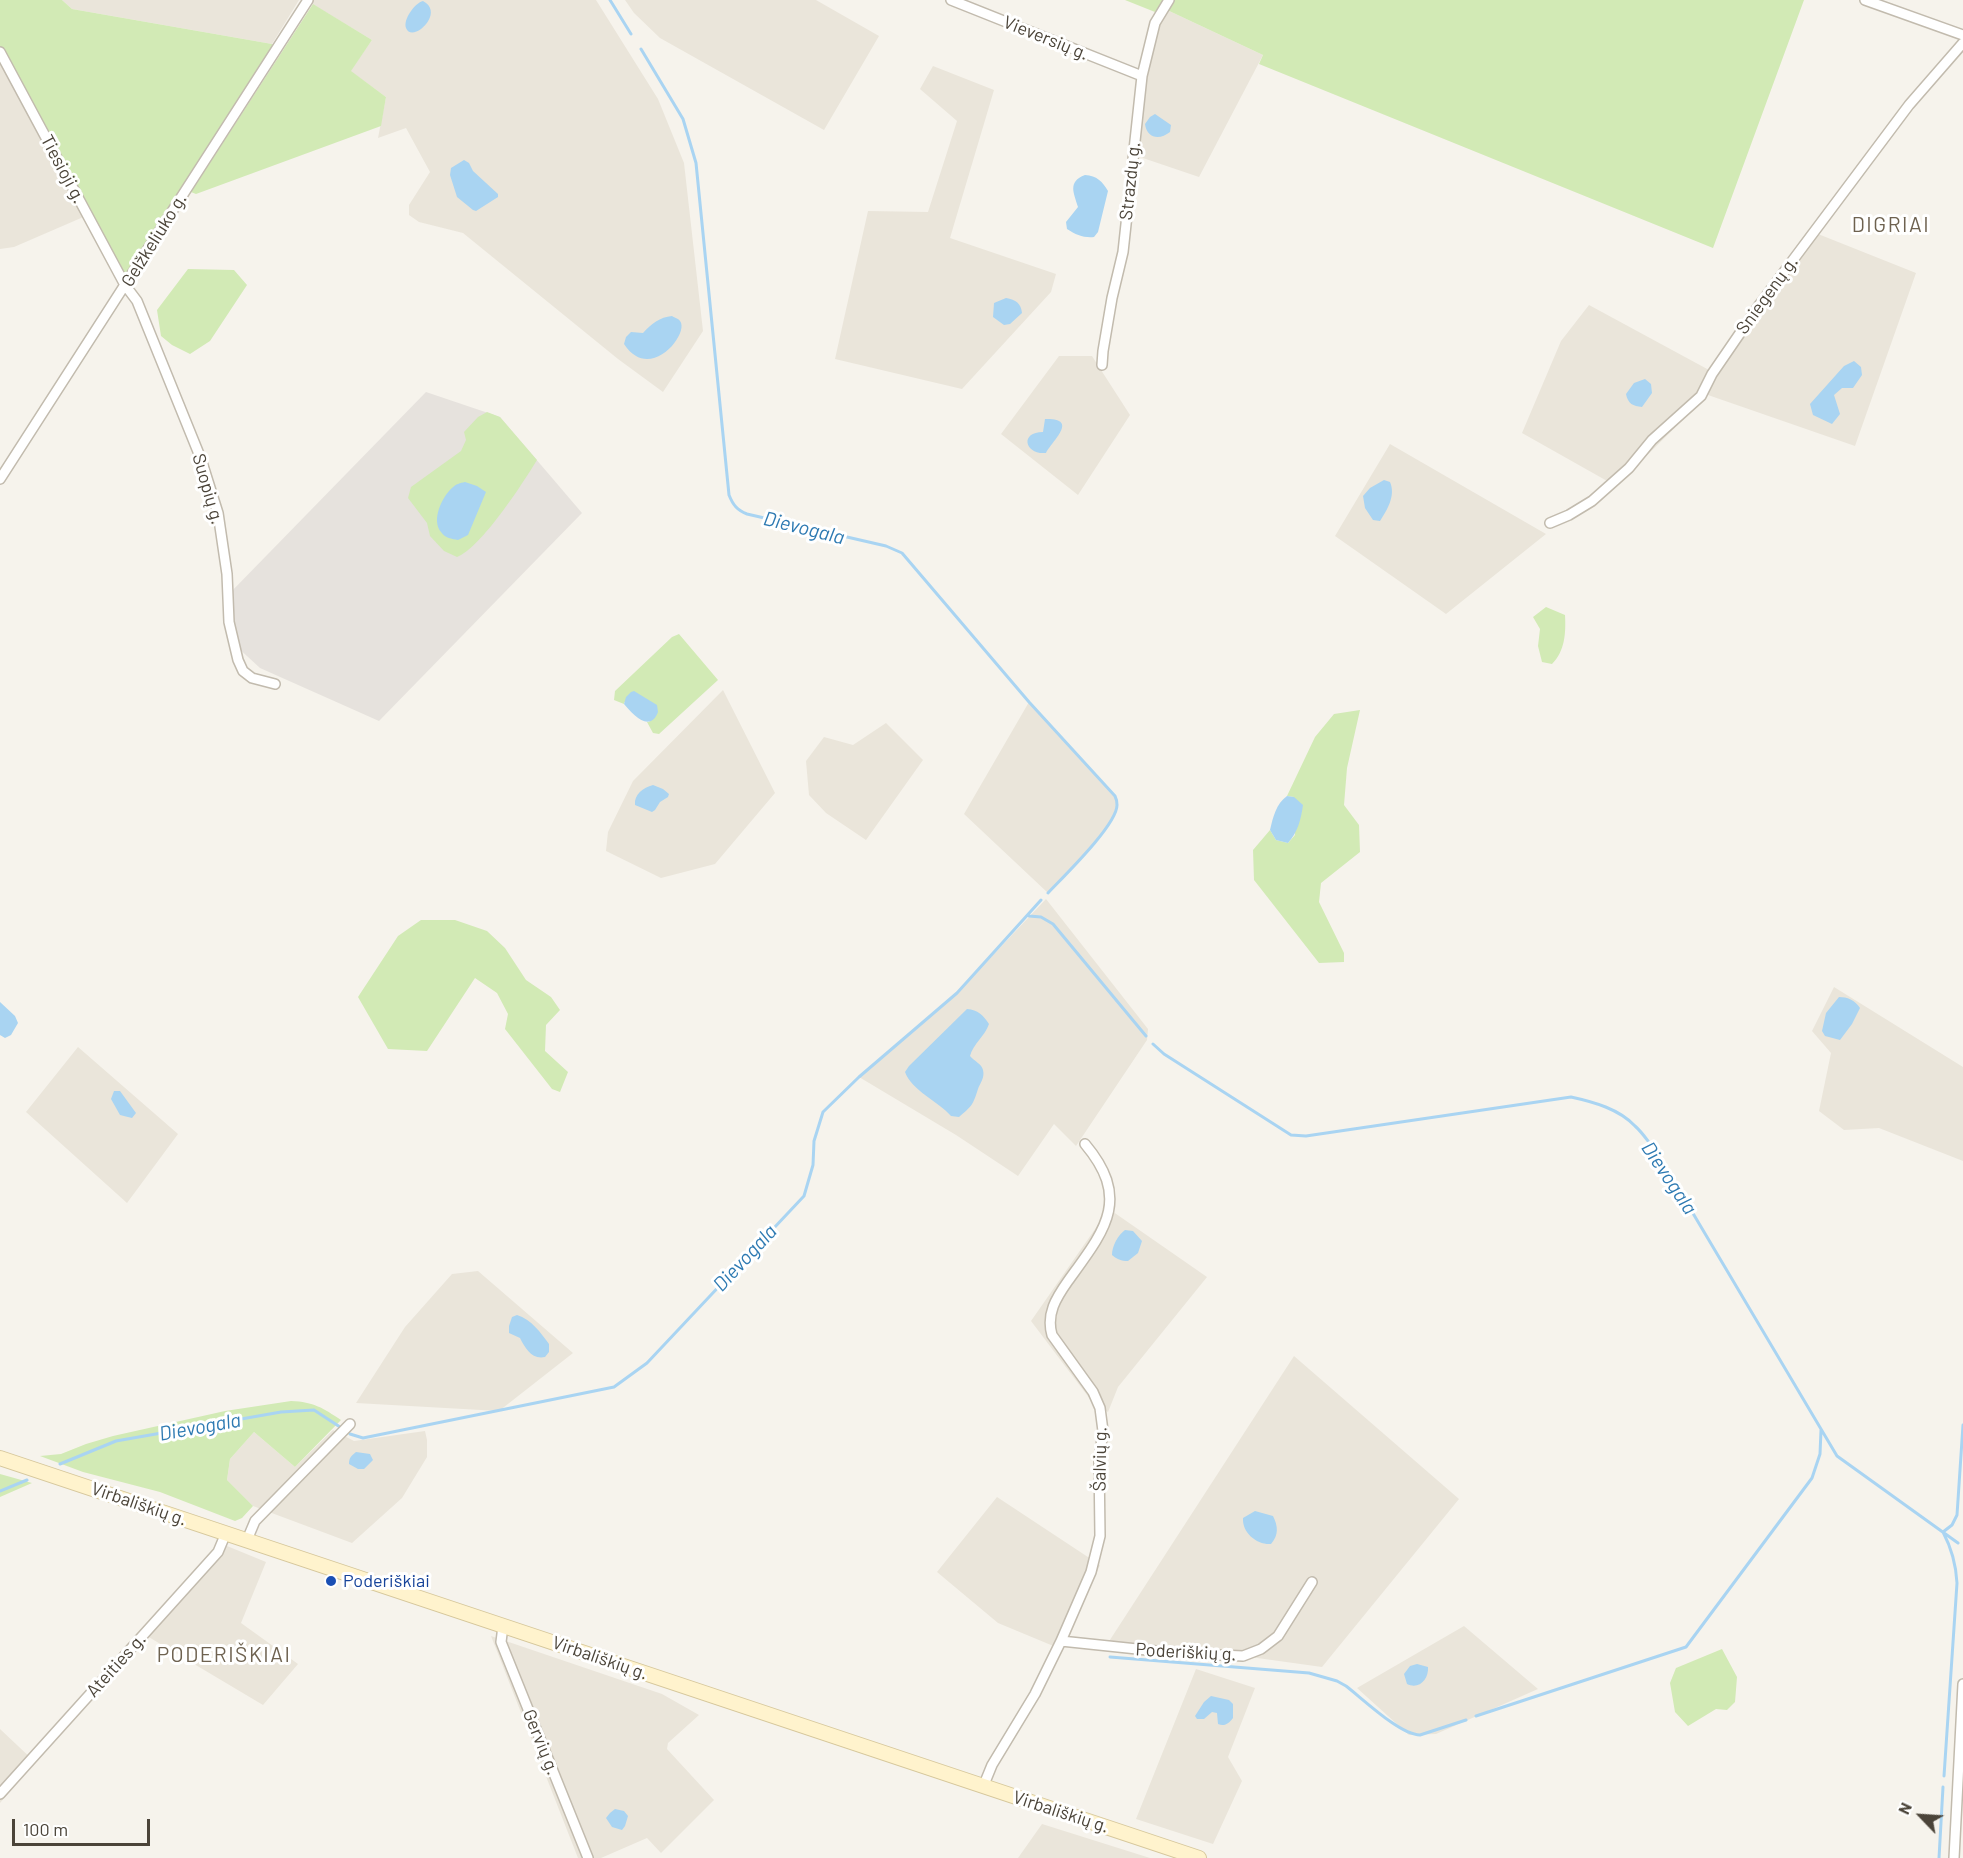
<!DOCTYPE html>
<meta charset="utf-8">
<style>
body{margin:0}
#map{position:relative;width:1963px;height:1858px;overflow:hidden;background:#f6f3ec;font-family:Barlow,sans-serif}
canvas{display:block}
.north{position:absolute;left:1891px;top:1786px;width:60px;height:60px;-webkit-text-stroke:4px #fff;paint-order:stroke;rotate:295deg;font-size:16px;font-weight:700;line-height:24px;text-align:center;color:#4b4439}
.north::after{content:'';display:block;margin:auto;width:21px;height:27px;background:#4b4439;clip-path:polygon(50% 0,100% 100%,50% 72%,0 100%)}
.scale{position:absolute;left:12px;top:1819px;width:138px;height:27px;box-sizing:border-box;border:3px solid #4b4439;border-top:0;padding-left:8px;font-size:18px;line-height:21px;white-space:nowrap;color:#4b4439;-webkit-text-stroke:4px #fff;paint-order:stroke}
</style>
<div id="map">
<canvas width="1963" height="1858"></canvas>
<div class="north">N</div>
<div class="scale">100 m</div>
</div>
<script>
const g = document.querySelector('canvas').getContext('2d');
g.lineJoin = 'round';
function fill(path, color) { g.fillStyle = color; g.fill(path, 'evenodd'); }
function strokePath(path, color, width, dash) { g.strokeStyle = color; g.lineWidth = width; g.lineCap = dash ? 'butt' : 'round'; g.setLineDash(dash || []); g.stroke(path); }
function label(font, color, halo, rows, align = 'center') {
  g.font = font + ' Barlow,sans-serif'; g.lineWidth = 6; g.setLineDash([]); g.textBaseline = 'middle'; g.strokeStyle = halo; g.fillStyle = color; for (const [text, x, y, turn = 0] of rows) {
    g.save(); g.translate(x, y); g.rotate((+turn || 0) * Math.PI / 180); g.textAlign = isNaN(turn) ? turn : align; if (halo) g.strokeText(text, 0, 0); g.fillText(text, 0, 0); g.restore();
  }
}
const residential = new Path2D(`
 M62 0H299L272 44 72 9Z
 M308 0H596L658 99 684 163 703 331 663 392 618 359 463 233 419 222 409 215V205L430 172 406 128 378 138 386 97 350 71 372 40 307 1Z
 M625 0H816L879 36 824 130 660 38 634 13Z
 M1165 9 1263 55 1199 177 1137 156 1146 81 1158 26Z
 M0 52 88 215 14 247 0 249Z
 M933 66 994 90 950 238 1056 274 1051 292 962 389 835 359 868 211 928 212 957 121 920 89Z
 M1808 230 1916 273 1855 446 1708 395 1616 486 1522 433 1561 341 1589 305 1709 370Z
 M1059 356H1092L1130 415 1078 495 1001 434Z
 M1390 444 1546 534 1446 614 1335 536Z
 M723 690 775 793 715 864 661 878 606 851 608 832 633 781Z
 M1029 702 1115 796 1118 803 1111 820 1093 845 1048 893 964 814Z
 M886 723 923 760 866 840 826 813 809 795 806 761 824 737 853 745Z
 M1046 899 1148 1029 1147 1040 1076 1146 1054 1124 1018 1176 956 1135 859 1077 957 993Z
 M1834 987 1963 1067V1161L1879 1128 1844 1130 1819 1111 1831 1053 1812 1031Z
 M78 1047 178 1134 127 1203 26 1112Z
 M1109 1209 1207 1277 1118 1387 1108 1412 1093 1403 1031 1321Z
 M478 1271 573 1353 499 1411 356 1403 405 1327 452 1274Z
 M1294 1356 1459 1499 1322 1667 1243 1656 1106 1646Z
 M333 1430 354 1441 425 1431 427 1440V1457L402 1498 352 1543 253 1506 227 1480 230 1459 254 1432 295 1467Z
 M997 1497 1100 1565 1063 1650 998 1623 937 1572Z
 M227 1546 266 1562 241 1623 298 1664 263 1705 147 1636Z
 M1464 1626 1538 1689 1436 1734 1409 1735 1357 1688Z
 M491 1636 662 1694 699 1715 668 1743 667 1749 714 1800 661 1853 647 1838 601 1858H578Z
 M1196 1669 1255 1688 1228 1757 1242 1781 1213 1844 1136 1819Z
 M0 1729 35 1762 0 1803Z
 M1042 1824 1150 1858H1018Z`);
const industrial = new Path2D(`
 M426 392 500 417 582 513 379 721 260 668 235 645 228 595Z`);
const green = new Path2D(`
 M0 0H62L72 9 272 44 276 50 125 285 0 52Z
 M1125 0H1164L1155 12Z
 M1171 0H1804L1713 248 1259 64 1263 55 1165 9Z
 M313 4 372 40 351 71 386 97 381 126 196 194 191 192Z
 M188 269 234 270 247 285 210 341 190 354 172 345 161 336 157 310Z
 M487 412 500 417 537 460C523 483 481 548 457 557L444 551 430 536 427 523 408 498 411 487 461 451 466 440 464 432 478 417Z
 M1546 607 1565 615C1566 633 1565 651 1552 664L1542 662 1538 646 1540 629 1533 617Z
 M679 634 718 680 659 734 653 733 647 722H650L624 702V704L614 700 615 691 672 637Z
 M1360 710 1347 768 1344 805 1359 825 1360 852 1321 883 1319 902 1344 953V962L1319 963 1254 880 1253 850 1270 830 1276 840 1288 843 1295 835 1294 797 1287 796 1315 737 1334 714Z
 M421 920H455L487 931 505 948 526 980 551 997 560 1010 546 1025 545 1051 568 1072 560 1092 552 1089 505 1029 508 1014 497 993 475 978 427 1051 388 1049 358 997 398 936Z
 M291 1401C314 1402 323 1408 341 1420L295 1467 254 1432 230 1459 227 1480 253 1506 242 1518 235 1521 160 1492 83 1472 40 1456 61 1454 86 1444 113 1436 225 1411Z
 M0 1474 32 1483 0 1497Z
 M1722 1649 1737 1677 1735 1702 1727 1710 1716 1709 1688 1726 1675 1712 1670 1683 1676 1668Z`);
const water = new Path2D(`
 M423 1C446 13 412 44 406 28 403 19 415 3 423 1Z
 M1155 114 1171 125 1170 132C1160 140 1147 139 1145 124L1150 117Z
 M464 160 469 163 473 171 498 194V197L476 211 473 210 457 197 450 175 451 168Z
 M1085 175C1097 176 1102 181 1108 191L1098 232 1094 237C1084 238 1076 235 1067 229L1066 222 1078 207C1074 193 1067 182 1085 175Z
 M1006 298C1016 300 1021 303 1022 313L1010 324 1004 325 993 317 994 303Z
 M672 316C675 318 678 318 680 321 690 333 650 384 624 344L626 337 631 332 643 333C651 324 660 317 672 316Z
 M1854 361 1861 367 1862 375 1853 388H1842L1834 395 1840 414 1832 424 1813 415 1810 404 1844 366Z
 M1645 379 1651 384 1652 393 1642 407C1633 406 1628 404 1626 394L1634 383Z
 M1045 419C1080 418 1052 441 1046 453 1025 455 1019 432 1043 432Z
 M1384 480 1390 482C1396 496 1387 510 1380 521L1373 520 1365 508 1363 496 1370 488Z
 M465 482 477 486 486 492 468 535 458 540C452 539 445 538 441 532 431 520 442 497 452 488 456 484 460 483 465 482Z
 M634 691 657 705 658 712C650 733 633 715 624 704L626 697 631 692Z
 M653 785 663 789 669 794 668 797 660 802 655 810 652 812 635 805C634 794 643 788 653 785Z
 M1287 796 1294 797 1303 805C1301 819 1298 832 1288 843L1276 840 1270 830C1273 817 1276 804 1287 796Z
 M1839 997C1847 997 1855 1000 1860 1008L1852 1024 1840 1040 1825 1036 1822 1031 1826 1013Z
 M0 1002 15 1016 18 1023 11 1035 5 1038 0 1035Z
 M967 1009C978 1010 983 1015 989 1024 985 1036 973 1044 970 1056 974 1061 982 1064 983 1070 985 1078 980 1083 978 1089 973 1105 972 1106 959 1117L951 1116C938 1101 912 1091 905 1072L909 1066Z
 M114 1091H120L136 1113 132 1118 120 1115 111 1099Z
 M1125 1230 1133 1231 1142 1241 1138 1253 1128 1261C1121 1261 1117 1259 1112 1255 1112 1246 1118 1235 1125 1230Z
 M517 1315C531 1319 541 1333 549 1344V1352L545 1357C532 1360 525 1348 520 1338L509 1333V1326L512 1317Z
 M356 1452 370 1454 373 1460 364 1469H358L349 1464C349 1458 351 1456 356 1452Z
 M1255 1511 1273 1516C1278 1526 1279 1535 1271 1544 1257 1545 1242 1533 1243 1518Z
 M1417 1664 1428 1667C1429 1679 1419 1690 1407 1684L1404 1674 1410 1666Z
 M1211 1696 1229 1700 1233 1704V1718C1229 1723 1225 1727 1218 1724L1217 1713 1212 1712 1204 1719H1197L1195 1716 1204 1702Z
 M615 1809 624 1811 628 1816 625 1826 622 1830 612 1827 606 1818 610 1813Z`);
const stream = new Path2D(`
 M610 0 631 34
 M641 49 683 119 696 163 729 495C733 505 737 510 747 514L886 546 902 553 1029 702 1115 796C1116 798 1117 802 1117 805 1117 825 1063 877 1048 893
 M1029 916 1041 917 1053 924 1146 1036
 M1153 1044 1164 1054 1291 1135 1306 1136 1571 1097C1594 1102 1619 1109 1635 1126 1643 1133 1649 1143 1656 1151L1837 1456 1958 1543
 M350 1434 363 1438 614 1387 647 1363 804 1196 813 1165 814 1141 823 1112 859 1077 957 993 1041 900
 M60 1464 116 1441 281 1412 314 1410 340 1427
 M0 1491 27 1480
 M1110 1657 1309 1673 1337 1681 1346 1686C1363 1699 1400 1735 1420 1735L1466 1720
 M1476 1716 1686 1647 1812 1478 1820 1454 1821 1430
 M1944 1776 1957 1583C1956 1564 1952 1549 1943 1532L1952 1525 1957 1515 1963 1425
 M1939 1858 1943 1787`);
const minor = new Path2D(`
 M951 0 1142 76
 M1865 0 1963 35
 M0 52 125 285 137 301 201 459 218 513 227 574 229 622 238 660 243 671 252 678 275 684
 M1102 365 1103 351 1112 298 1123 252 1142 76 1155 23 1169 0
 M0 479 308 0
 M1550 523 1569 515 1592 501 1629 468 1652 440 1701 396 1712 374 1760 304 1909 105 1963 43
 M247 1540 255 1521 350 1424
 M503 1626 501 1642 588 1858
 M1061 1641 1175 1653 1243 1656 1261 1649 1278 1636 1312 1582
 M983 1787 992 1765 1035 1694 1061 1641 1091 1572 1100 1536 1099 1460 1103 1431 1100 1408 1093 1392 1052 1335C1046 1314 1056 1298 1068 1281 1104 1231 1132 1200 1085 1144
 M0 1794 218 1552 226 1533
 M1954 1858 1963 1684`);
const secondary = new Path2D(`
 M0 1458 1199 1858`);
const markers = [
 [331,1581,6,"#1a4fb4"]
];
const streetNames = [
 ["Vieversių g.",1046,38,22],
 ["Tiesioji g.",63,169,62],
 ["Strazdų g.",1130,181,-84],
 ["Gelžkeliuko g.",154,240,-58],
 ["Sniegenų g.",1767,295,-54],
 ["Suopių g.",208,489,74],
 ["Šalvių g.",1100,1459,-89],
 ["Virbališkių g.",139,1504,19],
 ["Poderiškių g.",1186,1652,3],
 ["Virbališkių g.",600,1658,19],
 ["Ateities g.",116,1665,-48],
 ["Gervių g.",541,1742,68],
 ["Virbališkių g.",1061,1812,18]
];
const transitNames = [
 ["Poderiškiai",343,1581]
];
const waterNames = [
 ["Dievogala",804,528,14],
 ["Dievogala",1669,1178,56],
 ["Dievogala",745,1258,-47],
 ["Dievogala",200,1427,-10]
];
const quarterNames = [
 ["DIGRIAI",1891,225],
 ["PODERIŠKIAI",224,1655]
];
fill(residential, '#eae5da');
fill(industrial, '#e6e2dd');
fill(green, '#d2eab5');
fill(water, '#a9d4f2');
strokePath(stream, '#a9d4f2', 3);
strokePath(minor, '#c2bbae', 12);
strokePath(secondary, '#d6c79b', 16);
strokePath(minor, '#fff', 9);
strokePath(secondary, '#fff3cd', 14);
for (const [x, y, r, color] of markers) { const dot = new Path2D(); dot.arc(x, y, r, 0, 2 * Math.PI); g.fillStyle = color; g.fill(dot); strokePath(dot, '#fff', 2); }
label('18px', '#4b4439', '#fff', streetNames);
label('18px', '#164399', '#fff', transitNames, 'left');
label('italic 20px', '#2e7ab2', '#fff', waterNames);
g.letterSpacing = '1.5px';
label('21px', '#6e6250', '#fff', quarterNames);
g.letterSpacing = '0px';
</script>
